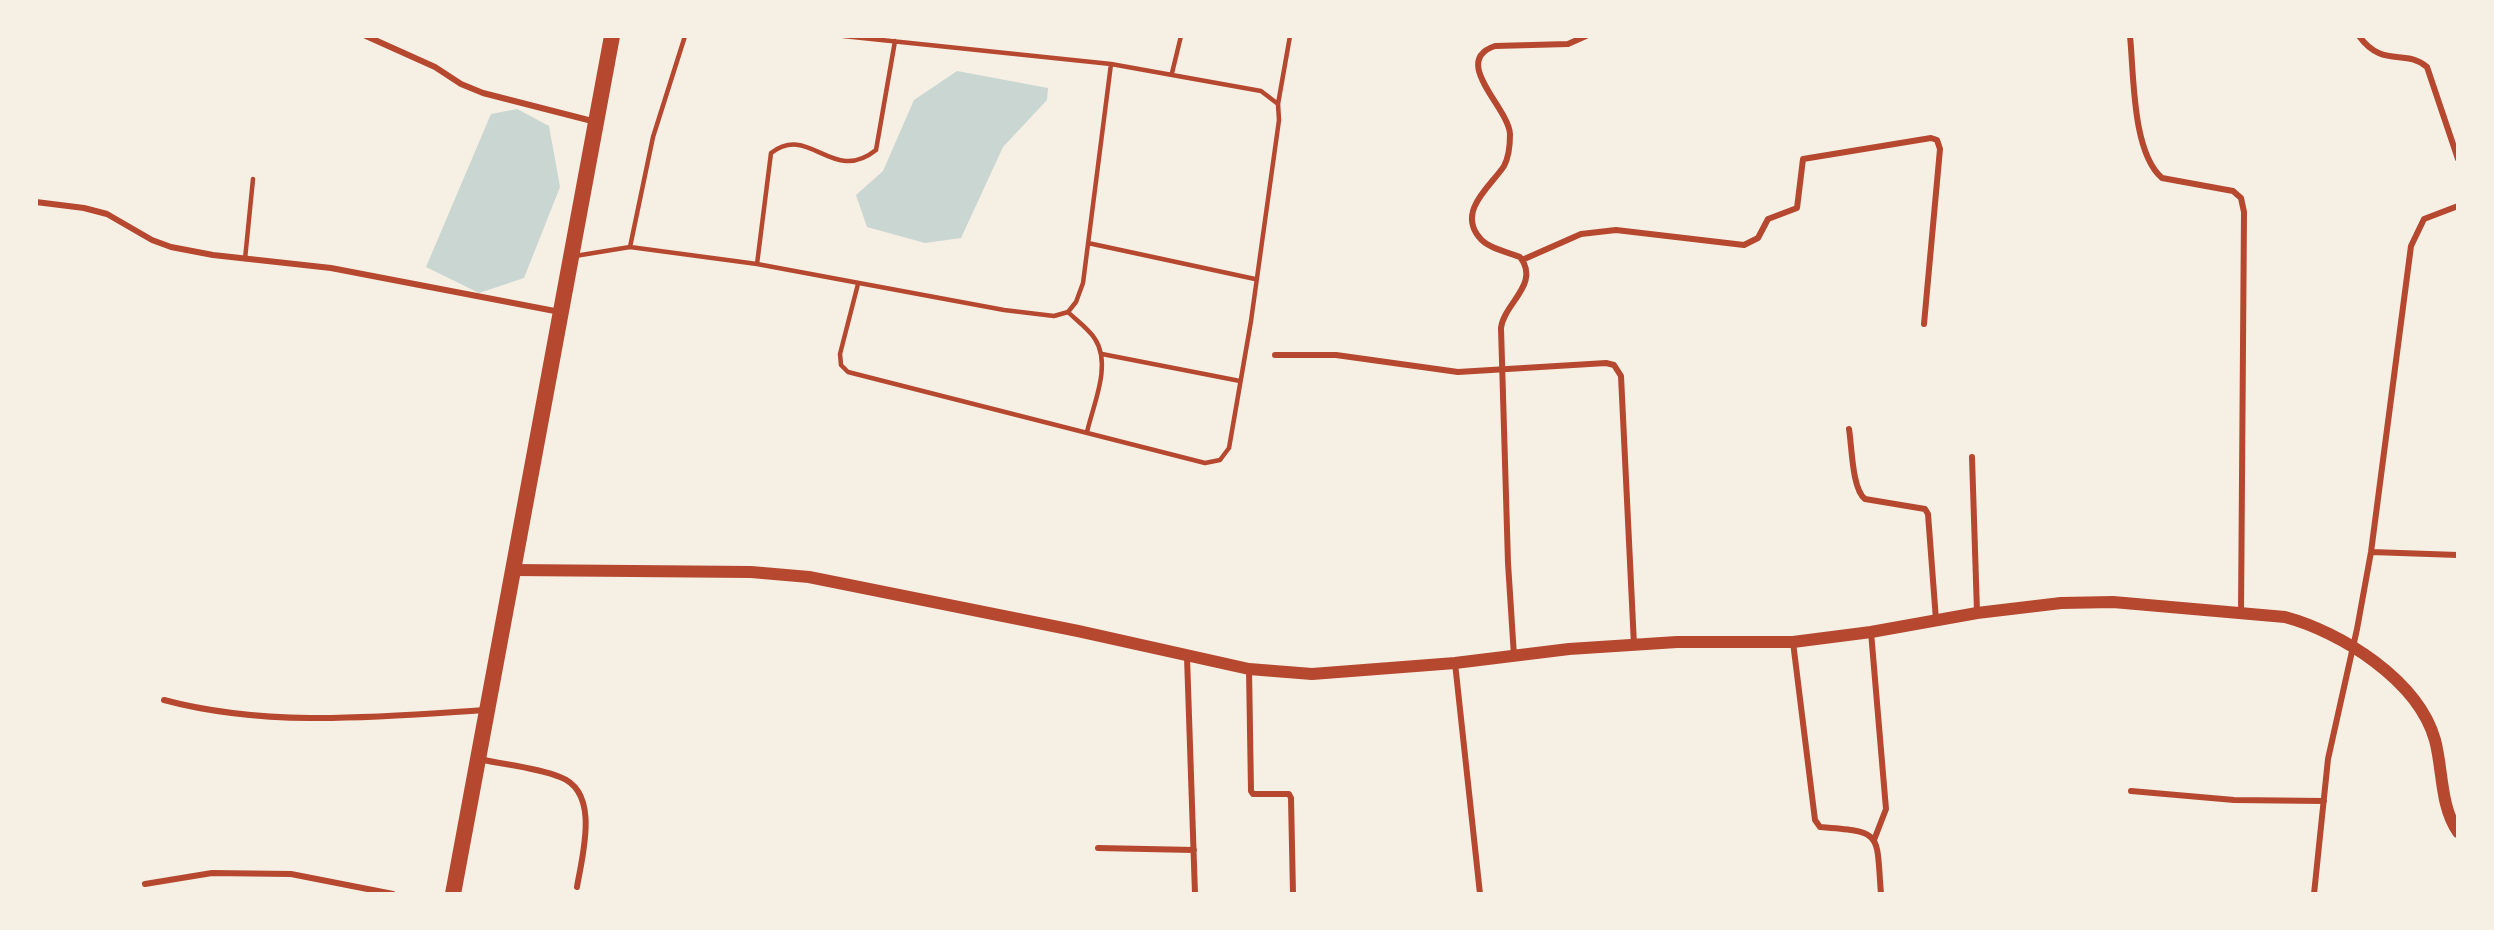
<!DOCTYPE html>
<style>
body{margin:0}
#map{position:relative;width:2494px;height:930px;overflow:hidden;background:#f6efe4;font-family:"PT Sans Narrow",sans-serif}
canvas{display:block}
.frame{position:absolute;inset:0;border:38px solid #f6efe4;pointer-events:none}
</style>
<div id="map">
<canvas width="2494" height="930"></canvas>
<div class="frame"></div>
</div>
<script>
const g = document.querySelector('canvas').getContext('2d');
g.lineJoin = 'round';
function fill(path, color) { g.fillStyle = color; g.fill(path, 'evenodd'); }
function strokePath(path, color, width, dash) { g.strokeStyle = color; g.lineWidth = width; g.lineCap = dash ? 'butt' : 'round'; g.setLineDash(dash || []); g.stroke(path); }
const water = new Path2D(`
 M957 71 1048 88 1047 100 1003 147 961 238 925 243 867 227 856 195 883 171 914 100Z
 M517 109 549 126 560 187 524 278 479 293 426 267 491 114Z`);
const service = new Path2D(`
 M843 36 1111 64 1261 91 1278 104 1279 120 1251 321 1229 448 1220 460 1205 463 848 372 841 365 840 354 858 284
 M1172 73 1181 36
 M1278 104 1290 36
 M1088 243 1255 279
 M630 247 653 137 685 36
 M575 256 630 247 757 264 1004 310 1054 316 1068 312 1076 302 1083 283 1111 64
 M245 259 253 179
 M757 264 771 153C810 123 832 185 876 150L895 41
 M1068 312C1076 320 1089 329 1095 339 1112 365 1093 405 1087 432
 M1102 354 1240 381`);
const minor = new Path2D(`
 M366 36 435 67 461 84 483 93 596 122
 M2130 36C2134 75 2132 152 2162 178L2233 191 2241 198 2244 212 2241 614
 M2359 36C2383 69 2405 48 2427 67L2458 159
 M36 202 84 208 107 214 152 240 171 247 213 255 331 268 560 312
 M1522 260 1581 234 1616 230 1744 245 1758 238 1768 219 1797 208 1803 159 1931 138 1937 140 1940 149 1924 324
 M1275 355H1336L1458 372 1606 363 1614 365 1621 376 1634 645
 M1849 429C1852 447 1852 489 1865 499L1925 509 1928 514 1936 620
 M1972 457 1977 612
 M2371 552 2458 555
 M1871 632 1886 809 1874 840
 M1793 642 1815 820 1820 827C1884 832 1876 832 1881 894
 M1514 656 1508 563 1501 328C1504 303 1541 284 1520 257 1507 252 1487 248 1479 237 1457 210 1492 185 1504 166 1509 157 1510 145 1510 134 1509 108 1450 61 1495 46L1568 44 1586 36
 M1187 657 1195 894
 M1455 663 1480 894
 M1249 669 1251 791 1253 794H1289L1291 798 1293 894
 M164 700C268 728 380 717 486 710
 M479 759C505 765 535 767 560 777 601 792 582 856 577 887
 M2131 791 2234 800 2324 801
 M1098 848 1194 850
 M145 884 212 873 291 874 393 894
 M2314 894 2328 759 2357 629 2371 552 2411 246 2424 219 2458 206`);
const secondary = new Path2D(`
 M513 570 751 572 809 577 1078 631 1249 669 1312 674 1455 663 1569 649 1677 642H1793L1871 632 1977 613 2061 603 2113 602 2285 617C2341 632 2418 680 2435 740 2443 770 2440 806 2458 832`);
const trunk = new Path2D(`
 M453 894 612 36`);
fill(water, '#c9d6d2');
strokePath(service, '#b5482f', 4.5);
strokePath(minor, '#b5482f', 6);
strokePath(secondary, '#b5482f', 12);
strokePath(trunk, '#b5482f', 16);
</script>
